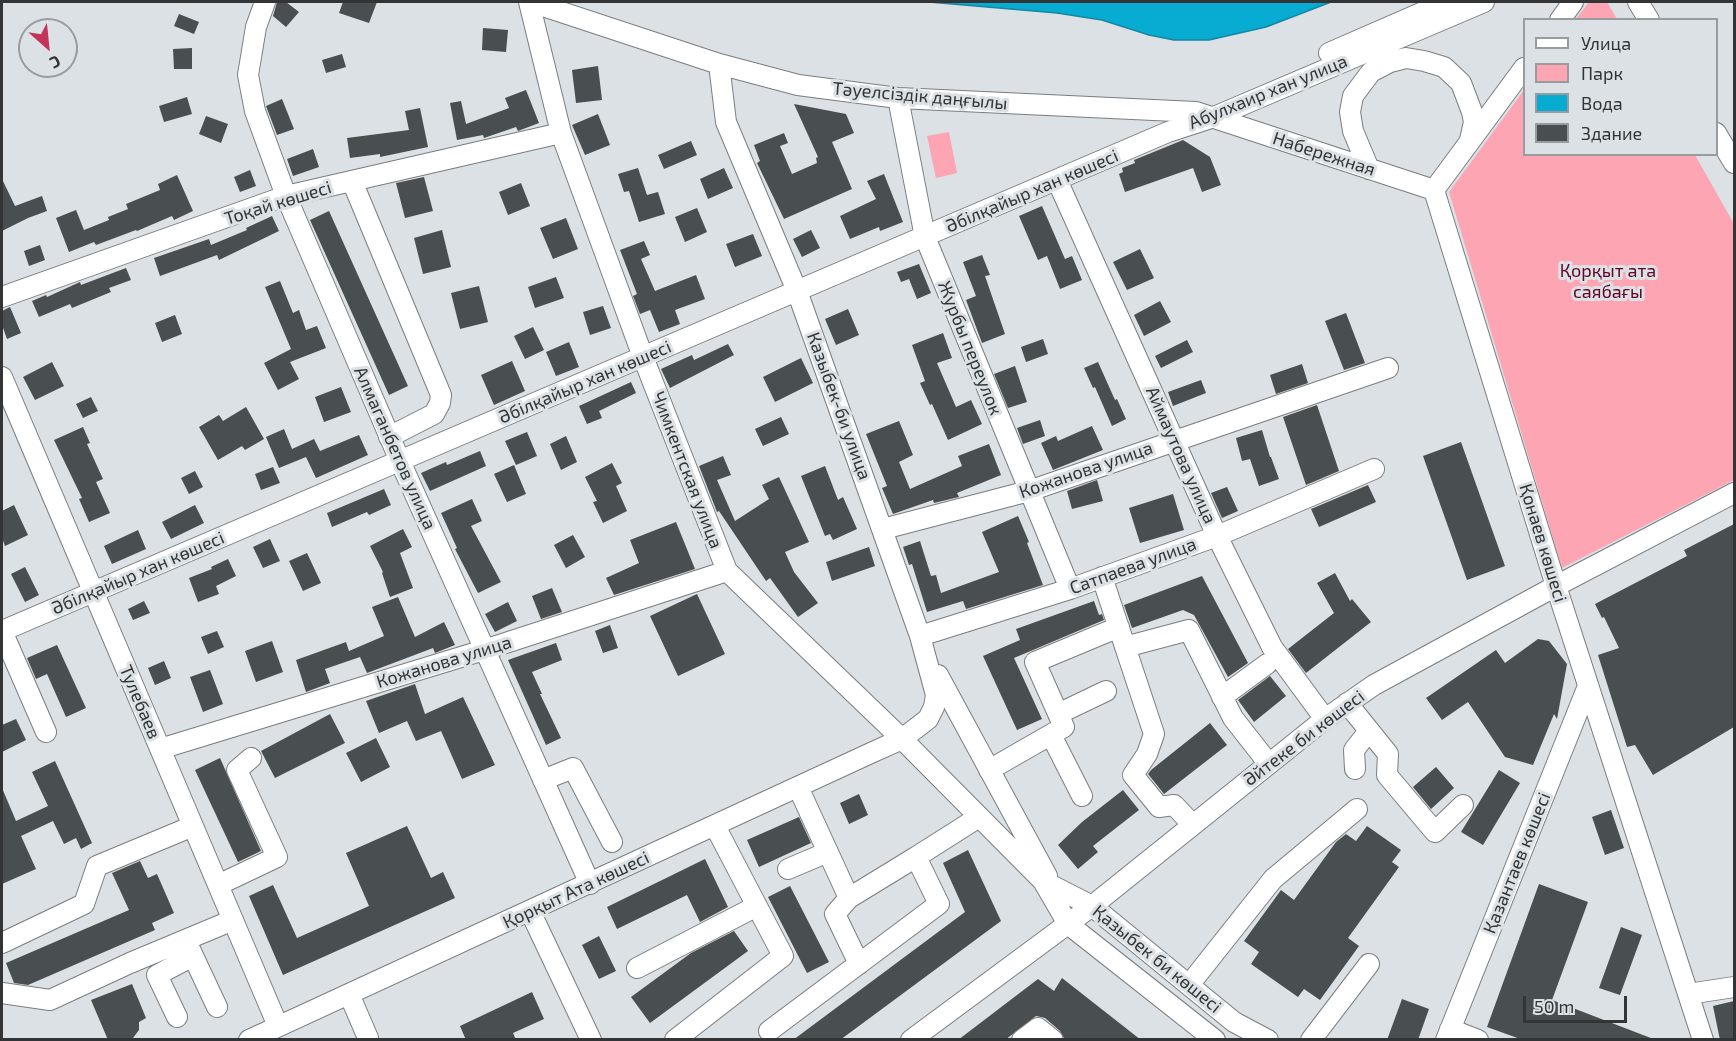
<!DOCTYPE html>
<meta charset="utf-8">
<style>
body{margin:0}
#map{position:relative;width:1736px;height:1041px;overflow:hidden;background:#dbe1e4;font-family:"Exo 2",sans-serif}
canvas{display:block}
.frame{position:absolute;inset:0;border:3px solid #323435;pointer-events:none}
.legend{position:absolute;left:1523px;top:18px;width:195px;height:138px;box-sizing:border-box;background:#dbe1e4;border:2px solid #979c9e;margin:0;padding:8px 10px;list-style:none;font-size:18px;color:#323435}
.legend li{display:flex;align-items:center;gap:12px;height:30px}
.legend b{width:30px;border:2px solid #979c9e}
.north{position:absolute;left:18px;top:18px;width:60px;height:60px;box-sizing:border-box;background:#dbe1e4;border:2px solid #979c9e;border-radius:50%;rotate:153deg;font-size:16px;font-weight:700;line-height:24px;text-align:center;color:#323435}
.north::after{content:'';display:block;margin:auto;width:21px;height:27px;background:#c3335a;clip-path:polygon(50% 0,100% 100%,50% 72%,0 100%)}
.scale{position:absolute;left:1523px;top:996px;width:104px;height:27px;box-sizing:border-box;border:3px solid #323435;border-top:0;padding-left:8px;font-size:18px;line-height:21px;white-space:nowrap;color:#323435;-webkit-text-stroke:4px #dbe1e4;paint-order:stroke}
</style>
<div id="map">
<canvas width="1736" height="1041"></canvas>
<div class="frame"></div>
<ul class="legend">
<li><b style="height:8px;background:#fff"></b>Улица</li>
<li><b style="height:16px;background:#fda5b3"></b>Парк</li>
<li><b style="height:16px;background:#08abd2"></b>Вода</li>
<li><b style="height:16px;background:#494e50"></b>Здание</li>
</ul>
<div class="north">С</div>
<div class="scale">50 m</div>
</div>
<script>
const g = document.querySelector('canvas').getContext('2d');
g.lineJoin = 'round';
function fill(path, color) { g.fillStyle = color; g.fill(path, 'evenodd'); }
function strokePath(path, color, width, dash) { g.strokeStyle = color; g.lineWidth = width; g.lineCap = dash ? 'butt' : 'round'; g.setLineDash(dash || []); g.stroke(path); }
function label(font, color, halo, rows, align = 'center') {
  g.font = font + ' "Exo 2",sans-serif'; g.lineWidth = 6; g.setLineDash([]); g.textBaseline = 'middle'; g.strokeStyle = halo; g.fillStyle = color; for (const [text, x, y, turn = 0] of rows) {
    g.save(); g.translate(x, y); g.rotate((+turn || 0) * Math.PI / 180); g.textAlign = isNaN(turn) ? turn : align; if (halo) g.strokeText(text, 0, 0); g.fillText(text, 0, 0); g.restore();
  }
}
const green = new Path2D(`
 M1589 2H1607L1617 19H1576Z
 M1524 90V154L1695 155 1734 224V480L1562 568 1449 192Z
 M949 132 957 173 936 178 927 136Z`);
const water = new Path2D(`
 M929 2H1331L1266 27 1209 40H1174L1149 35 1102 20 1057 13Z`);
const building = new Path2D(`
 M277 2H286L299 12 286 27 273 16Z
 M343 2H377L369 23 339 13Z
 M179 14 199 22 194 34 174 26Z
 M483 28 508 30 506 52 482 50Z
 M192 48V69H174L173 49Z
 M342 54 346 67 326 73 322 60Z
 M598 66 602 100 576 103 572 70Z
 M526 90 539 123 518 131 516 127 484 138 483 135 457 140 450 103 461 101 466 124 509 108 505 98Z
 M187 97 192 114 164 122 159 106Z
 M282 99 294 129 277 135 266 106Z
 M794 104 846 114 854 133 832 142 852 189 784 219 757 163 760 161 754 145 784 133 788 143 780 146 792 174 817 163 816 158 818 157Z
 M420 108 428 147 380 157V154L350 158 347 138 409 130 405 111Z
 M598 114 610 145 585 155 572 125Z
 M206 116 228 124 221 143 199 134Z
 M1183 140 1210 157 1221 185 1202 192 1193 168 1125 192 1119 174 1123 172 1122 168 1135 163 1134 160Z
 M691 141 697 155 664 169 658 155Z
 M313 149 319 167 293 176 287 159Z
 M638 168 647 195 658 192 665 214 639 222 629 191 624 192 618 174Z
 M724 168 733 188 708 199 700 179Z
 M250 170 256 186 240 192 234 177Z
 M884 174 903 222 880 231 879 227 850 239 840 216 876 199 867 181Z
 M177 175 193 211 174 220 172 216 137 231 136 230 96 245 94 242 69 252 56 218 76 210 84 230 109 220 108 217 128 209 126 204 160 190 158 184Z
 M424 177 433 211 405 218 396 183Z
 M2 179 15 206 42 196 47 211 28 218 2 231Z
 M521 183 530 206 508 215 499 192Z
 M1042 206 1065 259 1072 256 1082 280 1060 289 1047 256 1038 260 1019 216Z
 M697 208 707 232 685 242 675 217Z
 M329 211 408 386 389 395 310 220Z
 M272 216 279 231 219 260 217 255 160 276 154 258 209 239 211 245 247 230 246 228Z
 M566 218 578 249 553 259 540 228Z
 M442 230 451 267 423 274 414 238Z
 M811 230 820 248 802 257 793 239Z
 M753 234 762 256 735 267 726 244Z
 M644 241 650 255 641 259 655 291 696 275 705 299 675 310 680 324 659 332 650 310 640 314 633 296 637 294 620 250Z
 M40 245 45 260 29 266 24 251Z
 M1140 249 1154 278 1127 290 1113 262Z
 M982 255 990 275 985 276 1005 334 982 343 966 300 976 296 963 262Z
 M919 264 931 293 917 299 909 279 901 282 897 272Z
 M126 268 131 280 109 288 111 292 72 308 70 304 39 317 32 301 46 295 47 297 80 282 81 285Z
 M556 277 564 298 535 308 528 287Z
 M280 281 293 313 299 310 306 330 317 326 326 348 290 362 299 379 278 390 264 363 291 349 265 287Z
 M479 286 488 322 460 329 451 293Z
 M1160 301 1171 322 1144 336 1134 315Z
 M603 306 611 328 590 335 583 312Z
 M10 307 21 333 7 339 2 325V311Z
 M848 309 859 335 836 345 825 319Z
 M1346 313 1365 363 1344 370 1325 321Z
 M175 315 182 334 162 342 155 323Z
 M533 327 544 350 525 359 514 336Z
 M943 333 952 358 937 363 956 407 971 400 982 424 948 440 932 404 930 405 920 383 925 381 912 345Z
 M1043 339 1048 354 1026 362 1021 347Z
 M1187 340 1193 352 1161 368 1155 356Z
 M569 342 579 367 556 376 546 352Z
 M728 344 734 355 670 388 661 369 692 355 694 360Z
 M801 358 813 383 775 402 763 377Z
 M512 361 525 391 494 405 481 375Z
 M52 362 64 386 35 400 23 377Z
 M1098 362 1115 400 1117 399 1126 419 1112 426 1095 387 1093 388 1084 368Z
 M1302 364 1308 383 1276 394 1270 375Z
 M1015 366 1027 402 1008 408 994 374Z
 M1201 380 1206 393 1173 406 1168 392Z
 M631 382 636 393 599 411 602 418 587 424 579 406Z
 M341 387 351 412 324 422 315 397Z
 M91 397 98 411 83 418 76 404Z
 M1317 405 1339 471 1306 485 1283 417Z
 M246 407 264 439 245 450 242 446 218 460 199 427 219 415 223 421Z
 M781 417 789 434 763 446 755 429Z
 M1040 420 1045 436 1023 444 1017 428Z
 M899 421 913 455 899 462 910 489 962 466 958 456 989 444 1001 475 957 493 959 497 934 503 933 500 893 514 882 488 887 486 866 434Z
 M1092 426 1103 450 1053 470 1041 443 1056 436 1058 441Z
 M83 427 90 443 87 444 103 479 96 482 110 513 89 522 79 499 82 498 54 440Z
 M284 429 292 449 314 439 320 451 359 435 368 455 316 478 306 457 279 468 266 437Z
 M1262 430 1270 457H1271L1279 479 1259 486 1250 459 1242 461 1236 438Z
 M527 432 537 456 516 465 505 441Z
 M566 436 577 462 561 470 550 444Z
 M1461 442 1505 566 1467 580 1423 456Z
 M480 451 486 466 430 491 421 473 446 462 447 465Z
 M723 456 731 475 717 480 735 521 769 499 762 485 779 477 809 542 785 552 794 572 818 603 798 617 770 578 766 581 719 511 717 512 699 466Z
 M612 463 622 483 616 486 627 511 603 523 593 502 597 501 585 477Z
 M514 465 526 494 507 502 494 474Z
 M825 466 838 500 843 497 857 529 833 540 830 534 825 536 801 476Z
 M273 467 280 483 261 490 255 474Z
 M195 471 203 487 189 494 181 478Z
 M1097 480 1103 501 1072 509 1067 491Z
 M1368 485 1376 502 1319 527 1311 509Z
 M1227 487 1238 511 1222 518 1211 493Z
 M384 489 391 505 369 515 367 512 332 527 327 513Z
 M1173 494 1184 530 1140 543 1129 508Z
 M472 499 482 521 471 526 501 582 478 593 455 549 457 548 441 513Z
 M14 505 28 535 5 546 2 538V511Z
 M195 505 204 523 171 539 162 522Z
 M1018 516 1029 542 1027 543 1043 585 966 609 963 601 927 612 912 564 909 565 903 547 920 541 931 576 936 575 941 593 999 572 982 532Z
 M676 522 695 569 614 595 606 578 639 563 630 540Z
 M1734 524V727L1653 775 1635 745 1627 747 1598 655 1619 648 1604 617 1602 618 1595 604 1687 556 1684 550Z
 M403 529 412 547 400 553 413 588 390 597 382 573 383 572 370 546Z
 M138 530 146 549 112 564 104 546Z
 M573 535 585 557 566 568 554 545Z
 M270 539 280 561 263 568 253 547Z
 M869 547 875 566 832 581 826 562Z
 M307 553 321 583 303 591 289 561Z
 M228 559 236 576 216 586 219 594 198 602 189 578 212 569 211 567Z
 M25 567 39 595 25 602 11 574Z
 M1335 573 1350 601 1352 599 1371 622 1306 673 1288 649 1334 613 1317 583Z
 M1202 576 1248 663 1228 677 1194 615 1183 610 1132 628 1124 605Z
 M552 588 562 612 541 619 532 596Z
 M697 594 725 654 678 676 650 616Z
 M398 597 415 637 444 622 455 645 435 653 433 648 367 673 360 657 325 669 330 683 306 692 296 660 346 642 349 651 384 636 372 607Z
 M144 601 150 613 133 620 128 609Z
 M1094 601 1099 615 1102 614 1104 620 1014 658 1042 719 1017 730 983 656 1020 640 1016 629Z
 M508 602 517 621 495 632 485 614Z
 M610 625 618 648 603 653 595 631Z
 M217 631 224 647 208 654 201 637Z
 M1538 639 1549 641 1567 664 1557 719 1554 714 1533 765 1505 757 1468 702 1442 720 1426 698 1496 650 1505 663Z
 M272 641 283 672 256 682 245 651Z
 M556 643 562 660 532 672 542 694H540L561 738 546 745 508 660Z
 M57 645 86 708 66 717 47 674 36 679 27 658Z
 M164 661 171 678 155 685 148 668Z
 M210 670 223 704 203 712 190 677Z
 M1270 676 1286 696 1254 722 1238 700Z
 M415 684 425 714 463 697 495 765 462 779 441 731 416 741 407 721 379 733 366 701Z
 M330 714 345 743 275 778 261 751Z
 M16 719 26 740 2 752V725Z
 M1210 723 1227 745 1164 794 1148 774 1151 770Z
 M376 738 390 767 361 782 346 753Z
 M220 758 261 851 238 862 195 770Z
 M55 761 92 843 81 849 76 838 64 844 53 821 21 836 36 869 2 884V788L16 821 48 806 32 772Z
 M1436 767 1454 788 1431 809 1413 787Z
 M1499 770 1520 783 1483 845 1461 832Z
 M1123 790 1139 810 1093 846 1098 852 1078 869 1058 845 1082 822Z
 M859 794 868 815 849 824 840 803Z
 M1611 810 1624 848 1605 855 1592 817Z
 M799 817 811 843 759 867 747 840Z
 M407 826 431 878 443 872 455 898 283 975 249 896 273 885 297 938 369 906 346 853Z
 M1367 826 1401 850 1392 862 1399 867 1348 938 1359 946 1320 1000 1304 989 1298 997 1251 964 1259 952 1244 941 1281 890 1294 900 1336 842 1346 834 1356 841Z
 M968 850 1001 921 840 1040H793L965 912 943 863Z
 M705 859 728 907 700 922 687 895 617 929 607 907Z
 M140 861 148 878 157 874 174 913 152 923 155 930 28 985 14 983 6 963 129 910 112 873Z
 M1539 884 1588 902 1552 1000 1656 1040H1523L1487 1027Z
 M790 886 829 962 807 973 768 897Z
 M1621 927 1642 935 1620 995 1599 988Z
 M734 931 748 951 650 1023 631 997 691 953Z
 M599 936 616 971 599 979 582 945Z
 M1062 978 1141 1040H1065L1060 1031 1045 1018 1036 1016 1005 1040H958L1038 979 1054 991Z
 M132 984 146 1018 139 1022V1030L133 1038 108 1040 91 1000Z
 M532 992 544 1019 513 1033 516 1040H466L460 1026Z
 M1402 999 1429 1009 1418 1040H1387Z
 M1734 1001V1038L1720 1040 1713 1006Z`);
const minor = new Path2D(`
 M265 2 256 27 248 75 255 111 286 196 400 461 590 884
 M529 2 561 133 643 357 727 571 902 739 1043 881 1068 924 1215 1040
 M531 2 719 64 798 85 898 98 1196 112 1434 190
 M1638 2 1649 20
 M1560 20 1573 2
 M1329 53 1446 2
 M1524 68 1434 190 1556 586 1703 1040
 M898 98 925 237 1070 589
 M1716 133 1734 163
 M1369 169 1353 131 1350 112 1353 96 1371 72 1390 62 1406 58 1424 61 1444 67 1461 83 1472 112 1474 122 1470 140
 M1057 180 1217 536 1272 647 1325 719
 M352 181 441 395 440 403 434 414 389 437
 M2 297 286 196 561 133
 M2 377 278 1026
 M883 529 1029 491 1388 368
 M1102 577 1154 734 1147 754 1133 775 1159 807 1174 805 1193 825
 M920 636 1070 589 1217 536 1374 469
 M1125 647 1189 630 1233 718 1269 764
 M938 675 1047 876
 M1222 697 1267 664
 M1347 703 1388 754 1387 775 1435 832 1463 805
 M1058 714 1106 691
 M46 732 2 631 1168 132 1214 117 1484 2
 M1051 735 1082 796
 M160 749 484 650 727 571
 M1355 769 1354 750 1369 731
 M989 770 1064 727 1035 662 1119 627
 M543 780 573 768 612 842
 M798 787 849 898 916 857
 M788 869 828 852
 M1043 881 1092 906 1234 1022 1268 1040
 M218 885 277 857 237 770 251 758
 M849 898 835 914 859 964
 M530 911 591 1040
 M2 943 84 904 97 866 193 826
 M188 945 217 1007
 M637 968 757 906
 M1189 985 1273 879 1357 809
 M2 993 50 1000 130 963 233 920
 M349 994 368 1038
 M1688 994 1734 987
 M177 1017 157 975 193 956
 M1450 1029 1478 1040
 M769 1031 939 904 916 857 979 817
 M249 1040 873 752 902 739 928 719 934 707 936 695 920 636 797 291 726 122 719 64
 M675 1040 783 956 715 826
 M911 1040 1092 906 1325 719 1374 685 1556 586 1734 493
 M1022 1040 1038 1028 1053 1040
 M1311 1040 1369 964
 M1446 1040 1588 686`);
const streetNames = [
 ["Абулхаир хан улица",1268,92,-22],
 ["Тәуелсіздік даңғылы",920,96,5],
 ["Набережная",1324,154,18],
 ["Әбілқайыр хан көшесі",1032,191,-23],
 ["Тоқай көшесі",278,203,-17],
 ["Журбы переулок",970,348,68],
 ["Әбілқайыр хан көшесі",585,382,-23],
 ["Казыбек-би улица",839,406,70],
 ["Алмаганбетов улица",395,448,66],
 ["Аймаутова улица",1181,455,66],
 ["Чимкентская улица",687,470,69],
 ["Кожанова улица",1086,470,-19],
 ["Қонаев көшесі",1543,543,73],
 ["Сатпаева улица",1133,566,-20],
 ["Әбілқайыр хан көшесі",138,573,-23],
 ["Кожанова улица",444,662,-17],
 ["Тулебаев",140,702,67],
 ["Әйтеке би көшесі",1304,738,-37],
 ["Қазантаев көшесі",1517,863,-68],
 ["Қорқыт Ата көшесі",576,890,-25],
 ["Қазыбек би көшесі",1157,959,39]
];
const parkNames = [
 ["Қорқыт ата",1608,271],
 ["саябағы",1608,292]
];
fill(green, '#fda5b3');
fill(water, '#08abd2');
strokePath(water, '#1587a3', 1.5);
fill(building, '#494e50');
strokePath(minor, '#787e80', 22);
strokePath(minor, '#fff', 20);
label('18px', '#323435', '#dbe1e4', streetNames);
label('18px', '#630425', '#dbe1e4', parkNames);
</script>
